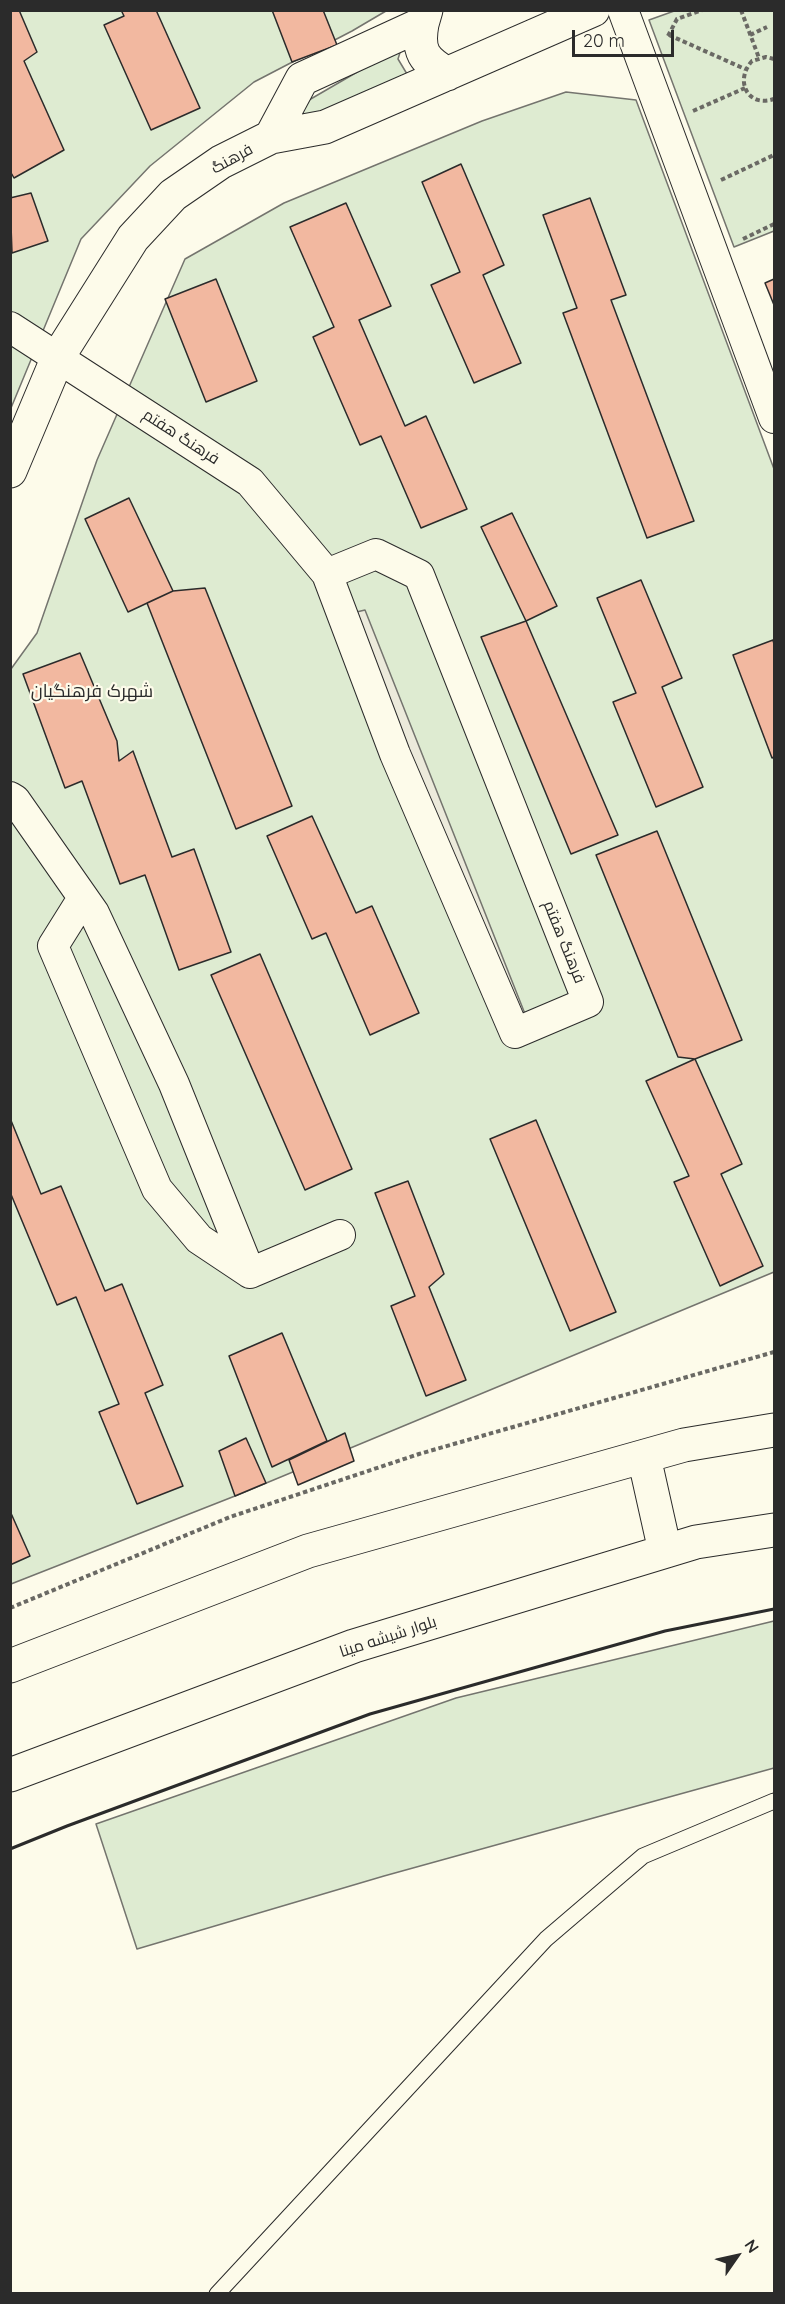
<!DOCTYPE html>
<meta charset="utf-8">
<style>
body{margin:0}
#map{position:relative;width:785px;height:2304px;overflow:hidden;background:#fdfbea;font-family:Quicksand,sans-serif}
canvas{display:block}
.frame{position:absolute;inset:0;border:12px solid #2b2b2b;pointer-events:none}
.north{position:absolute;left:707px;top:2226px;width:60px;height:60px;-webkit-text-stroke:4px #fdfbea;paint-order:stroke;rotate:56deg;font-size:16px;font-weight:700;line-height:24px;text-align:center;color:#2b2b2b}
.north::after{content:'';display:block;margin:auto;width:21px;height:27px;background:#2b2b2b;clip-path:polygon(50% 0,100% 100%,50% 72%,0 100%)}
.scale{position:absolute;left:572px;top:30px;width:102px;height:27px;box-sizing:border-box;border:3px solid #2b2b2b;border-top:0;padding-left:8px;font-size:18px;line-height:21px;white-space:nowrap;color:#2b2b2b;-webkit-text-stroke:4px #fdfbea;paint-order:stroke}
</style>
<div id="map">
<canvas width="785" height="2304"></canvas>
<div class="frame"></div>
<div class="north">N</div>
<div class="scale">20 m</div>
</div>
<script>
const g = document.querySelector('canvas').getContext('2d');
g.lineJoin = 'round';
function fill(path, color) { g.fillStyle = color; g.fill(path, 'evenodd'); }
function strokePath(path, color, width, dash) { g.strokeStyle = color; g.lineWidth = width; g.lineCap = dash ? 'butt' : 'round'; g.setLineDash(dash || []); g.stroke(path); }
function label(font, color, halo, rows, align = 'center') {
  g.font = font + ' Quicksand,Cairo,sans-serif'; g.lineWidth = 4.5; g.setLineDash([]); g.textBaseline = 'middle'; g.strokeStyle = halo; g.fillStyle = color; for (const [text, x, y, turn = 0] of rows) {
    g.save(); g.translate(x, y); g.rotate((+turn || 0) * Math.PI / 180); g.textAlign = isNaN(turn) ? turn : align; if (halo) g.strokeText(text, 0, 0); g.fillText(text, 0, 0); g.restore();
  }
}
const green = new Path2D(`
 M677 10 774 11V231L734 247 649 20Z
 M11 11H386L352 31 254 82 150 166 81 239 11 408Z
 M402 46 398 59 407 74 295 123 309 100Z
 M566 92 636 100 774 469V1272L235 1496 11 1584V669L37 633 97 460 185 259 284 203 482 121Z
 M774 1621V1768L384 1876 137 1949 96 1824 456 1698Z`);
const parking = new Path2D(`
 M365 610 529 1024 515 1028 348 614Z`);
const building = new Path2D(`
 M10 10H19L37 52 24 61 64 150 14 178 10 171Z
 M121 10H156L200 108 151 130 104 25 124 16Z
 M272 10H323L337 45 292 62Z
 M461 164 504 265 483 275 521 363 474 383 431 285 460 272 422 182Z
 M31 193 48 241 12 253 10 198Z
 M590 198 626 295 611 300 694 521 647 538 563 313 577 308 543 215Z
 M346 203 391 306 359 320 405 426 426 416 467 509 421 528 381 436 360 445 313 337 334 327 290 227Z
 M216 279 257 381 206 402 165 299Z
 M774 279V305L765 283Z
 M129 498 173 591 128 612 85 519Z
 M512 513 557 606 526 621 481 527Z
 M641 580 682 678 662 687 703 787 656 807 613 702 636 693 597 598Z
 M205 588 292 806 236 829 147 603 173 591Z
 M526 621 618 835 571 854 481 637Z
 M773 640 774 644V757L772 758 733 655Z
 M80 653 117 741 119 761 133 751 172 857 194 849 231 952 179 970 145 875 120 884 82 781 65 788 23 674Z
 M312 816 356 913 372 906 419 1013 370 1035 326 933 312 939 267 836Z
 M657 831 742 1040 695 1059 678 1057 596 855Z
 M260 954 352 1169 305 1190 211 975Z
 M695 1059 742 1164 721 1174 763 1266 720 1286 674 1182 689 1176 646 1081Z
 M10 1118 41 1194 61 1186 105 1291 122 1284 163 1385 145 1393 183 1486 137 1504 99 1412 119 1404 76 1297 57 1305 10 1192Z
 M536 1120 616 1312 570 1331 490 1139Z
 M408 1181 444 1274 429 1287 466 1380 426 1396 391 1306 415 1296 375 1193Z
 M282 1333 327 1441 272 1467 229 1356Z
 M345 1433 354 1461 298 1485 289 1460Z
 M246 1438 266 1483 235 1496 219 1451Z
 M10 1511 30 1556 10 1565Z`);
const path = new Path2D(`
 M741 10 759 58
 M669 35 745 69
 M750 35 767 27
 M668 36 677 19 702 10
 M774 59 766 57 752 61C734 81 748 108 774 99
 M693 111 745 88
 M721 180 774 155
 M743 239 774 224
 M10 1608 230 1517 419 1454 774 1352`);
const lane = new Path2D(`
 M217 2294 546 1939 643 1856 774 1801`);
const street = new Path2D(`
 M623 10 774 418
 M10 327 250 482 327 574 395 754 515 1033 588 1002 419 575 376 554 327 574
 M10 797 15 800 94 913 174 1084 250 1273
 M83 898 53 946 157 1189 199 1239 250 1273 340 1235`);
const secondary = new Path2D(`
 M422 24C417 52 424 60 447 74
 M271 137 302 79 422 24 426 10
 M10 471 58 357 133 238 173 195 221 162 271 137 325 127 593 10
 M644 1457 665 1551
 M10 1666 308 1551 684 1445 774 1430
 M10 1775 354 1646 696 1542 774 1530`);
const wall = new Path2D(`
 M10 1849 67 1826 370 1714 665 1631 774 1609`);
const streetNames = [
 ["فرهنگ",232,159,-29],
 ["فرهنگ هفتم",181,437,33],
 ["فرهنگ هفتم",564,942,68],
 ["بلوار شیشه مینا",388,1637,-18]
];
const neighbourhoodNames = [
 ["شهرک فرهنگیان",92,692]
];
fill(green, '#deebd1');
strokePath(green, '#74746e', 1.5);
fill(parking, '#eceadb');
strokePath(parking, '#74746e', 1.5);
fill(building, '#f2b8a0');
strokePath(building, '#2b2b2b', 1.5);
strokePath(lane, '#2b2b2b', 17);
strokePath(street, '#2b2b2b', 32);
strokePath(secondary, '#2b2b2b', 35);
strokePath(path, '#6a6964', 4, [4.5, 3]);
strokePath(lane, '#fdfbea', 15);
strokePath(street, '#fdfbea', 30);
strokePath(secondary, '#fdfbea', 33);
strokePath(wall, '#2b2b2b', 3);
label('16px', '#2b2b2b', '#fdfbea', streetNames);
label('18px', '#2b2b2b', '#fdfbea', neighbourhoodNames);
</script>
